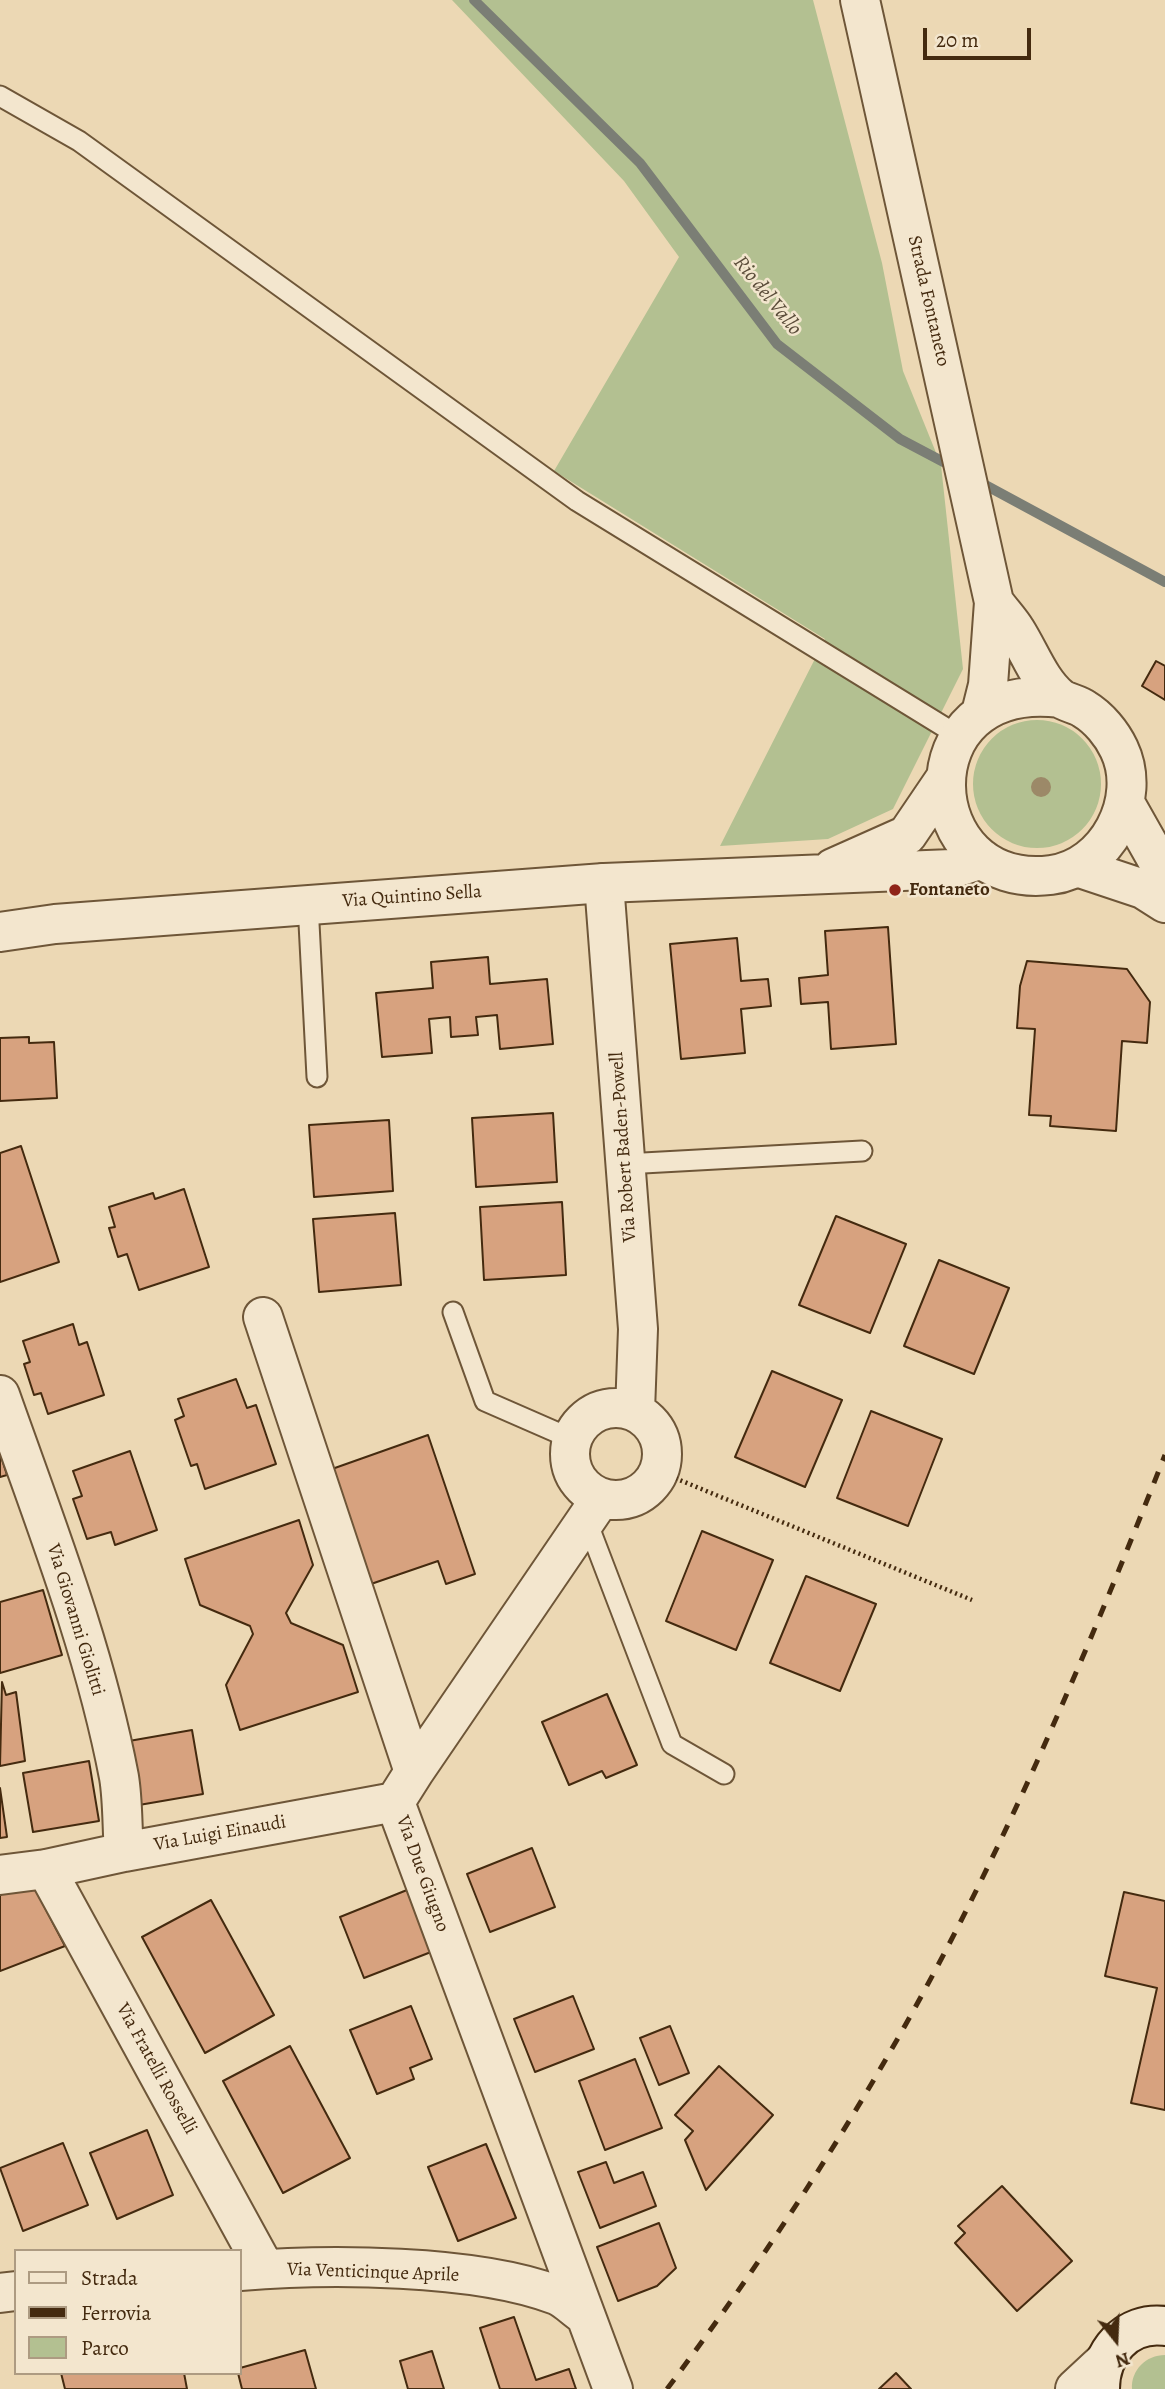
<!DOCTYPE html>
<style>
body{margin:0}
#map{position:relative;width:1165px;height:2389px;overflow:hidden;background:#ecd8b4;font-family:Alegreya,serif}
canvas{display:block}
.legend{position:absolute;left:14px;top:2249px;width:228px;height:126px;box-sizing:border-box;background:#f3e6ce;border:2px solid #ad9b82;margin:0;padding:9px 12px;list-style:none;font-size:21px;color:#442a0f}
.legend li{display:flex;align-items:center;gap:14px;height:35px}
.legend b{width:35px;border:2px solid #ad9b82}
.north{position:absolute;left:1081px;top:2305px;width:70px;height:70px;-webkit-text-stroke:5px #f3e6ce;paint-order:stroke;rotate:162deg;font-size:19px;font-weight:700;line-height:28px;text-align:center;color:#442a0f}
.north::after{content:'';display:block;margin:auto;width:24px;height:32px;background:#442a0f;clip-path:polygon(50% 0,100% 100%,50% 72%,0 100%)}
.scale{position:absolute;left:923px;top:28px;width:108px;height:32px;box-sizing:border-box;border:4px solid #442a0f;border-top:0;padding-left:9px;font-size:21px;line-height:24px;white-space:nowrap;color:#442a0f;-webkit-text-stroke:5px #f3e6ce;paint-order:stroke}
</style>
<div id="map">
<canvas width="1165" height="2389"></canvas>
<ul class="legend">
<li><b style="height:9px;background:#f3e6ce"></b>Strada</li>
<li><b style="height:9px;background:#442a0f"></b>Ferrovia</li>
<li><b style="height:19px;background:#b3c091"></b>Parco</li>
</ul>
<div class="north">N</div>
<div class="scale">20 m</div>
</div>
<script>
const g = document.querySelector('canvas').getContext('2d');
g.lineJoin = 'round';
function fill(path, color) { g.fillStyle = color; g.fill(path, 'evenodd'); }
function strokePath(path, color, width, dash) { g.strokeStyle = color; g.lineWidth = width; g.lineCap = dash ? 'butt' : 'round'; g.setLineDash(dash || []); g.stroke(path); }
function label(font, color, halo, rows, align = 'center') {
  g.font = font + ' Alegreya,serif'; g.lineWidth = 5; g.setLineDash([]); g.textBaseline = 'middle'; g.strokeStyle = halo; g.fillStyle = color; for (const [text, x, y, turn = 0] of rows) {
    g.save(); g.translate(x, y); g.rotate((+turn || 0) * Math.PI / 180); g.textAlign = isNaN(turn) ? turn : align; if (halo) g.strokeText(text, 0, 0); g.fillText(text, 0, 0); g.restore();
  }
}
const green = new Path2D(`
 M452 0H813L882 263 903 371 941 465 963 669 893 809 828 839 720 846 825 639 554 471 679 257 624 181Z
 M973 784a64 64 0 1 1 128 0a64 64 0 1 1-128 0Z
 M1165 2355V2389H1132C1131 2370 1146 2355 1165 2355Z`);
const stream = new Path2D(`
 M474 0 640 163 777 344 900 439 953 467
 M976 480 1165 582`);
const building = new Path2D(`
 M1156 661 1165 666V700L1142 686Z
 M888 927 896 1044 831 1049 828 1002 801 1004 799 978 828 975 825 931Z
 M737 938 741 981 768 979 771 1006 741 1009 745 1053 681 1059 670 944Z
 M488 957 490 984 547 979 553 1044 500 1049 497 1015 476 1017 478 1035 451 1037 450 1017 429 1019 432 1053 382 1057 376 993 433 988 431 962Z
 M1027 961 1127 969 1150 1002 1147 1043 1122 1041 1116 1131 1050 1126 1051 1116 1029 1115 1035 1029 1017 1028 1020 986Z
 M29 1037V1043L54 1042 57 1098 0 1101V1038Z
 M553 1113 557 1182 476 1187 472 1118Z
 M389 1120 393 1191 314 1197 309 1125Z
 M21 1146 59 1262 0 1282V1153Z
 M184 1189 209 1267 139 1290 127 1254 118 1257 109 1228 115 1227 109 1207 153 1193 155 1199Z
 M562 1202 566 1275 484 1280 480 1207Z
 M395 1213 401 1285 319 1292 313 1219Z
 M836 1216 906 1244 870 1333 799 1305Z
 M939 1260 1009 1288 974 1374 904 1346Z
 M73 1324 79 1345 87 1342 104 1395 48 1414 41 1393 34 1395 24 1364 30 1362 23 1341Z
 M772 1371 842 1400 805 1487 735 1457Z
 M236 1379 247 1408 256 1405 276 1464 205 1489 197 1464 191 1466 175 1420 184 1416 178 1399Z
 M871 1411 942 1439 908 1526 837 1498Z
 M428 1435 475 1574 446 1584 438 1561 371 1584 332 1469Z
 M130 1451 157 1530 115 1545 111 1532 87 1539 73 1499 82 1496 73 1471Z
 M0 1453 7 1475 0 1477Z
 M299 1520 313 1565 286 1613 291 1623 343 1645 358 1692 240 1730 226 1685 253 1634 250 1626 200 1605 185 1559Z
 M702 1531 773 1560 736 1650 666 1621Z
 M806 1576 876 1604 840 1691 770 1663Z
 M43 1590 62 1655 0 1673V1602Z
 M2 1682 6 1695 16 1692 25 1761 0 1766Z
 M607 1694 637 1765 606 1778 602 1771 569 1785 542 1722Z
 M192 1730 203 1794 139 1805 129 1741Z
 M89 1761 99 1821 33 1832 23 1773Z
 M0 1788 7 1837 0 1838Z
 M532 1848 555 1907 490 1932 467 1874Z
 M30 1879 65 1946 0 1971V1891Z
 M407 1890 431 1952 364 1978 340 1917Z
 M1124 1892 1165 1901V2110L1131 2103 1157 1988 1105 1976Z
 M211 1900 274 2015 205 2053 142 1937Z
 M573 1996 594 2049 535 2072 514 2019Z
 M411 2006 432 2059 410 2068 414 2079 377 2094 350 2030Z
 M670 2026 689 2073 659 2085 640 2038Z
 M290 2046 350 2158 283 2193 223 2081Z
 M635 2059 662 2128 605 2150 579 2081Z
 M719 2066 773 2115 706 2190 685 2140 693 2131 675 2115Z
 M147 2130 173 2195 117 2219 90 2153Z
 M63 2143 88 2205 23 2231 0 2168Z
 M486 2144 516 2218 458 2241 428 2167Z
 M606 2162 614 2183 643 2172 656 2206 600 2228 578 2172Z
 M1002 2186 1072 2261 1017 2311 955 2243 965 2233 958 2226Z
 M659 2223 676 2268 657 2286 618 2301 597 2247Z
 M514 2317 536 2380 569 2369 576 2389H500L480 2328Z
 M305 2350 316 2389H242L238 2373 240 2368Z
 M432 2351 444 2389H408L400 2361Z
 M61 2373H184L187 2389H65Z
 M896 2373 911 2389H879Z`);
const path = new Path2D(`
 M660 1472 972 1600`);
const service = new Path2D(`
 M0 96 79 141 577 501 959 736
 M308 904 317 1077
 M625 1164 862 1151
 M453 1312 485 1401 572 1439
 M586 1519 672 1744 724 1774`);
const minor = new Path2D(`
 M604 883 638 1329 635 1411
 M263 1317 414 1772 395 1802
 M0 1395C44 1520 94 1646 119 1777 123 1801 122 1827 124 1852
 M570 1454a46 46 0 1 1 92 0a46 46 0 1 1-92 0Z
 M414 1772 601 1498
 M395 1802 613 2389
 M46 1869 265 2269
 M0 1875 46 1869 124 1852 395 1802
 M240 2271C327 2264 475 2264 556 2295 566 2299 574 2308 583 2314
 M0 2293 16 2291`);
const tertiary = new Path2D(`
 M860 0 994 602 988 685 981 713
 M994 602C1001 612 1010 621 1016 631 1030 653 1040 682 1060 698 1067 703 1077 704 1084 709 1099 718 1112 734 1119 749 1143 799 1107 868 1051 875 916 892 903 679 1060 698
 M1125 803 1165 874
 M1077 867 1143 889 1165 903
 M833 868 907 835 945 779
 M0 932 55 924 604 883 952 869 982 859
 M1075 2389 1103 2363`);
const secondary = new Path2D(`
 M1100 2389C1100 2353 1126 2321 1165 2326`);
const rail = new Path2D(`
 M667 2389C781 2237 884 2075 969 1905 1042 1759 1105 1607 1165 1455`);
const trees = [
 [1041,787]
];
const markers = [
 [895,890,7,"#8f2418"]
];
const streetNames = [
 ["Strada Fontaneto",928,301,77],
 ["Via Quintino Sella",412,897,-4],
 ["Via Robert Baden-Powell",624,1147,-94],
 ["Via Giovanni Giolitti",75,1620,73],
 ["Via Luigi Einaudi",220,1834,-10],
 ["Via Due Giugno",422,1874,70],
 ["Via Fratelli Rosselli",156,2069,61],
 ["Via Venticinque Aprile",373,2273,2]
];
const poiNames = [
 ["Fontaneto",909,890]
];
const waterNames = [
 ["Rio del Vallo",767,296,51]
];
fill(green, '#b3c091');
strokePath(stream, '#7b7e75', 10);
fill(building, '#d7a27f');
strokePath(building, '#442a0f', 2);
strokePath(service, '#6e5638', 23);
strokePath(minor, '#6e5638', 42);
strokePath(tertiary, '#6e5638', 42);
strokePath(secondary, '#442a0f', 42);
strokePath(path, '#442a0f', 4.5, [2, 3.5]);
strokePath(service, '#f3e6ce', 19);
strokePath(minor, '#f3e6ce', 38);
strokePath(tertiary, '#f3e6ce', 38);
strokePath(secondary, '#f3e6ce', 38);
strokePath(rail, '#442a0f', 5, [12, 12]);
g.fillStyle = '#9c8968';
for (const [x, y] of trees) { g.beginPath(); g.arc(x, y, 10, 0, 2 * Math.PI); g.fill(); }
for (const [x, y, r, color] of markers) { const dot = new Path2D(); dot.arc(x, y, r, 0, 2 * Math.PI); g.fillStyle = color; g.fill(dot); strokePath(dot, '#f3e6ce', 2.5); }
label('19px', '#442a0f', '#f3e6ce', streetNames);
label('bold 19px', '#442a0f', '#f3e6ce', poiNames, 'left');
label('italic 21px', '#5b4d3a', '#f3e6ce', waterNames);
</script>
